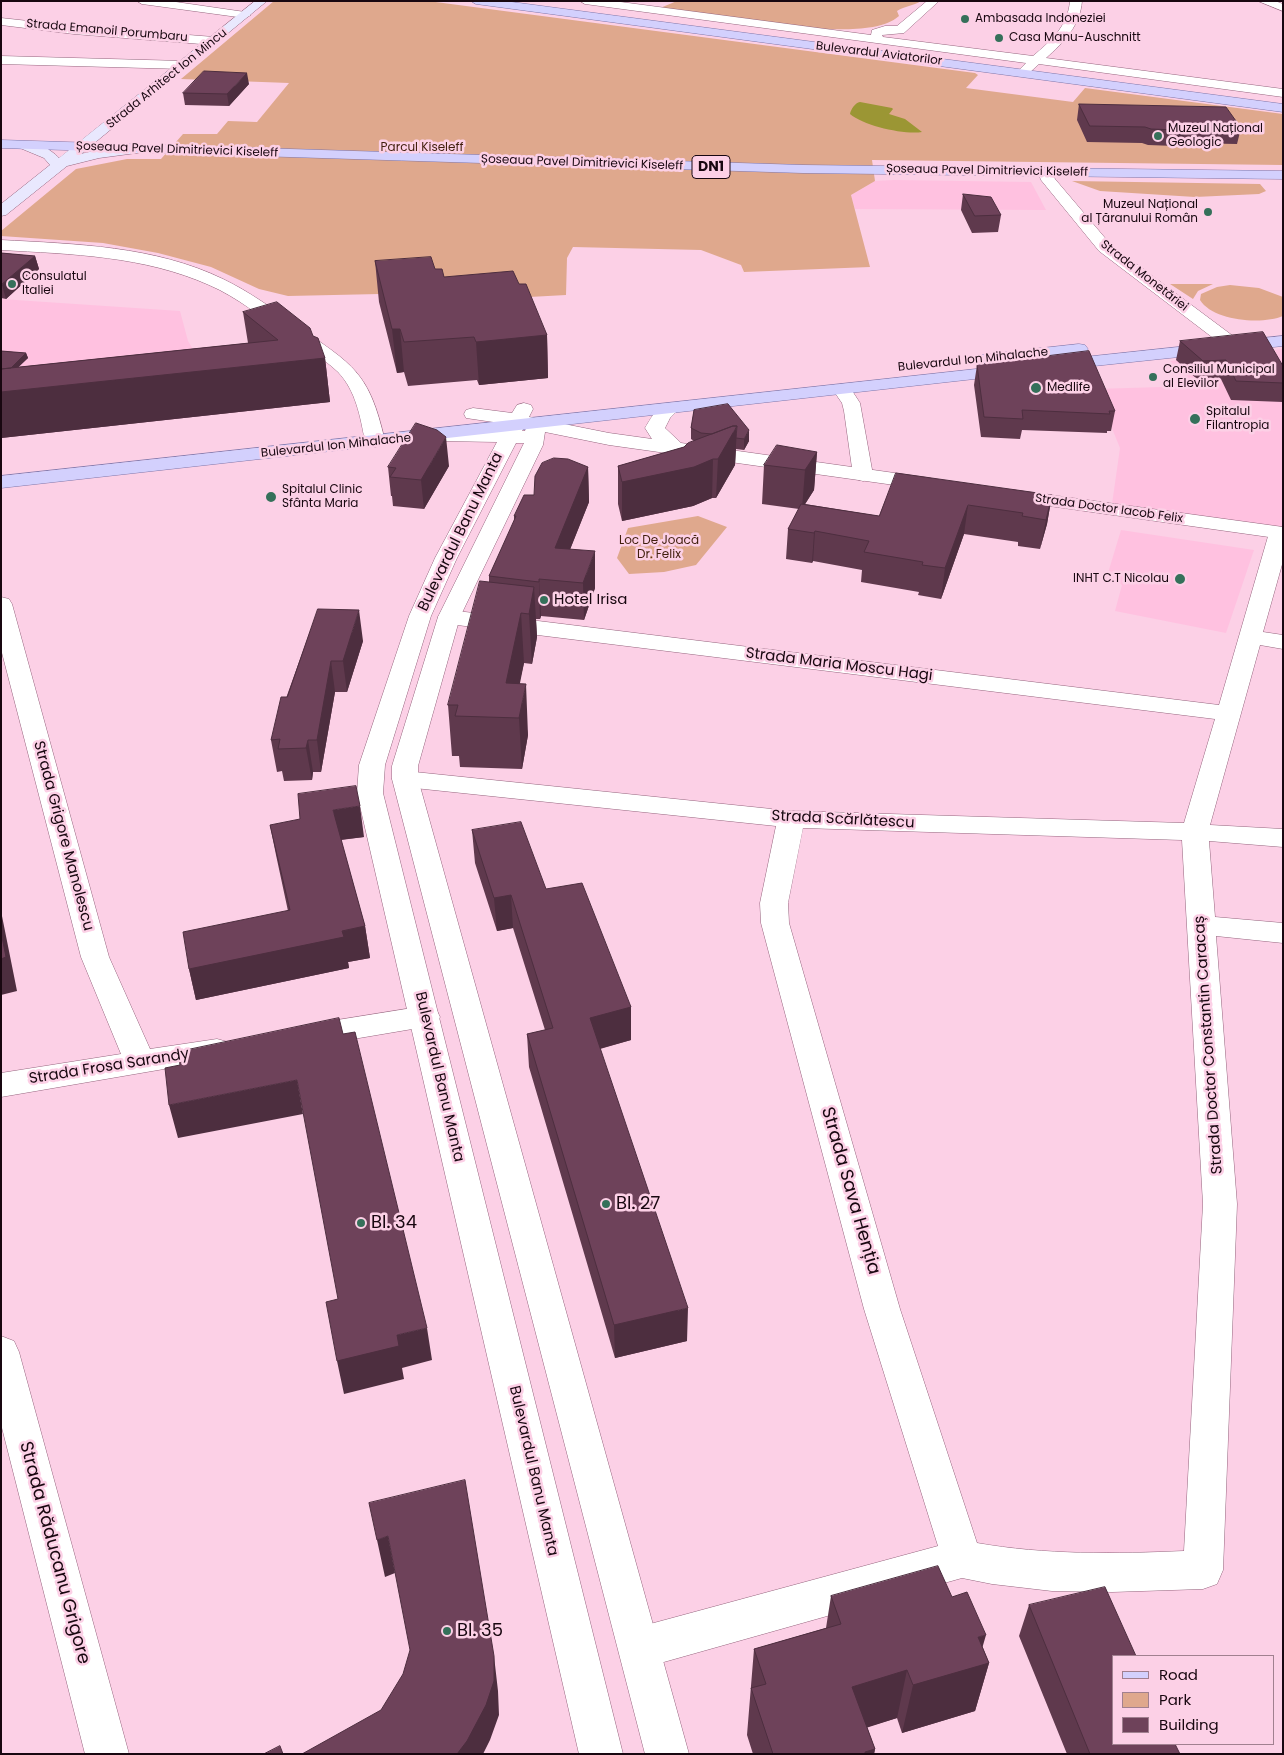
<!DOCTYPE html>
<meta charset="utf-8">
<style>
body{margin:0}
#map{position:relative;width:1284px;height:1755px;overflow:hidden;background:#fcd0e6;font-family:Poppins,sans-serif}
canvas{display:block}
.frame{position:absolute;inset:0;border:2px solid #180710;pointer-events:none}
.legend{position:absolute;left:1112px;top:1655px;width:162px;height:90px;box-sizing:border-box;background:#fcd0e6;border:1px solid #a18090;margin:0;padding:6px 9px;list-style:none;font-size:15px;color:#180710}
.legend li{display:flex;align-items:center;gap:10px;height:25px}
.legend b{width:25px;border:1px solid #a18090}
</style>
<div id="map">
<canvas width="1284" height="1755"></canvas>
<div class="frame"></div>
<ul class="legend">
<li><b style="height:6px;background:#d3d0fd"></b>Road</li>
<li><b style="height:14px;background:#dfa88d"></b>Park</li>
<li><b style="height:14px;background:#6e425a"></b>Building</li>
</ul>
</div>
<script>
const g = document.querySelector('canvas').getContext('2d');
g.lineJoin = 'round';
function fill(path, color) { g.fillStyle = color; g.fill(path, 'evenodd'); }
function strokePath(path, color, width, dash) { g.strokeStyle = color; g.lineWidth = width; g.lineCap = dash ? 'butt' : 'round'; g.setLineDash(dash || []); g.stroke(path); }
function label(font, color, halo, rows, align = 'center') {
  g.font = font + ' Poppins,sans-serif'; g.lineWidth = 5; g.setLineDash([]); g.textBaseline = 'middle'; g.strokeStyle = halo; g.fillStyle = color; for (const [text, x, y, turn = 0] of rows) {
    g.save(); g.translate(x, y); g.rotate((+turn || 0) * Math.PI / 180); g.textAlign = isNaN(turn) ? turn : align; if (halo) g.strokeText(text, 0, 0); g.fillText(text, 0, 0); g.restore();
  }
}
const built = new Path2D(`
 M894 180 1031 182 1046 210 855 209 851 195 875 181Z
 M1 299 180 311 188 341 206 371 1 393Z
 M1283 349V528L1112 504 1120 448 1096 389 1193 386 1170 361Z
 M1121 530 1254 550 1226 633 1115 611 1122 585 1108 573Z`);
const green = new Path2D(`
 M274 1H428L975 73 978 75 966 88 1073 102 1085 88 1283 114V165L872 160 875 181 851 195 870 267 744 272 741 265 701 250 573 247 567 258 566 295 511 298 425 293 288 296 259 289 211 267 158 253 103 243 1 236V231L76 169 127 159H161L183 134H217L228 121 257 122 289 83 181 79Z
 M677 1H921C913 6 905 6 897 11L899 16C881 32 842 29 820 29L660 8Z
 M1072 181 1260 184 1266 191 1259 194 1195 197 1100 191Z
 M1170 284H1213L1198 291 1193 299Z
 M1230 285 1259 288 1283 297V316C1262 325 1213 321 1200 300L1201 294 1217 287Z
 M698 516 727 527 696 565 664 572 629 574 617 558 628 528Z`);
const water = new Path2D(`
 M860 102 892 108 893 109 889 114 905 119 922 132C905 135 864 126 850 114 851 109 855 103 860 102Z`);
const minor = new Path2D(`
 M137 1H169L245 12 251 15 245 18 142 4Z
 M580 1H613L871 35 872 30 885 26H897L927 1H939L904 33 882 35 883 37 1033 56C1051 41 1068 26 1070 1H1082C1080 26 1064 42 1046 58L1283 89V97L1039 64 1029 73 1025 74 1019 70 1026 63 585 4Z
 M1258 1H1275L1283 4V11Z
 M1 18 74 26 214 37 220 41 214 45 74 34 1 25Z
 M1 56 183 61 189 65 183 69 1 64Z
 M1045 168 1050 169 1055 179 1111 245 1241 342 1244 346 1241 350 1235 351 1229 350 1099 251 1041 180 1038 172 1040 169Z
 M1 240C76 244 155 246 223 279 250 292 273 309 297 326 353 365 369 371 385 441L382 445 375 447 368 445 365 441C360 416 356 391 338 372 322 357 303 346 286 334 261 317 237 297 209 285 144 256 72 254 1 250Z
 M842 384 849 386 860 403 873 475 870 479 863 481 856 479 853 475 844 411 842 403 833 390 835 386Z
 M1280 527H1283V561L1263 632 1283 635V649L1260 645 1210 825 1283 829V847L1209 841 1215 917 1283 923V943L1216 936 1237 1204 1223 1570 1217 1584 1203 1589 1112 1592 1052 1591 992 1584 962 1578 639 1669 624 1663 618 1648 624 1633 639 1627 938 1546 864 1309 761 923 760 903 776 826 405 787 396 785 392 779 396 773 405 771 791 811 1184 823 1215 719 449 624 441 622 438 617 441 612 449 610 1219 705 1269 533 1273 529ZM803 828 1182 840 1203 1204 1184 1551C1115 1554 1045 1555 977 1543L900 1309 789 923 788 903Z
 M1 597 9 599 12 604 109 957 150 1049 217 1039 228 1042 232 1050 228 1058 1 1097V1073L121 1054 81 957 1 649Z
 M425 1006 436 1009 440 1017 436 1025 306 1047 295 1044 291 1036 295 1028 306 1025Z
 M1 1336 14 1341 19 1352 129 1754H85L1 1424Z`);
const tertiary = new Path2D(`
 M524 403 531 405 533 409 529 417 609 433 652 439 645 428C653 415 659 401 677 405L679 409 670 418 665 428 681 443 930 478 937 480 940 484 937 488 930 490 609 445 545 432 543 445 460 617 418 766V779L689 1754H645L392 779V766L438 617 524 443H516L457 558 431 616 385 765 383 793 623 1754H579L357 793 359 765 409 616 435 558 497 442 441 441 434 439 431 435 434 431 441 429 503 431 507 424 466 418 464 414 466 410 473 408 512 413 517 405ZM524 427 526 428 525 431H522Z
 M1014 490 1283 527V539L1007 500 1004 496 1007 492Z`);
const secondary = new Path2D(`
 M255 1H267L81 154C93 151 139 140 146 149L144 152 99 158 67 166 6 215 1 216V204L50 165 44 158 20 148 18 145 20 142C32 139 51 149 59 158Z`);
const primary = new Path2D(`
 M471 1H504L1283 104V112L476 4Z
 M1 140 803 165 1283 171V179L803 173 1 148Z
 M1283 336V346L1056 370 1050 369 1047 365 1050 361 1056 360Z
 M1079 344 1085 345 1088 349 1085 353 987 364 981 363 978 359 981 355 987 354Z
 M1013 365 1019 366 1022 370 1019 374 1 488V476Z`);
const wall = new Path2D(`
 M249 84 229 106 185 105 183 93Z
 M1079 104 1241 128 1237 144 1182 143 1175 146 1148 145 1142 143 1087 142 1077 120Z
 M963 194 1001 215 998 232 972 233 961 210Z
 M1 253 35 256 39 269 6 299 1 298Z
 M375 261 435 269 444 277 519 284 547 335 548 378 479 385 477 380 408 386 404 372 397 373 379 302Z
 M243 312 313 336 325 358 330 402 1 438V351L26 353 28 358 18 367 248 343Z
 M1180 341 1283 366V402L1231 400 1221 379 1198 380 1176 360Z
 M977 365 1115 411 1111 431H1107V433L1022 430 1020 439 981 437 974 385Z
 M694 410 749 441 744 450 736 449 735 465 716 498H712L693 506 622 521 618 504V466L684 447 694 441 691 439V428Z
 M817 452 814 490 805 504 879 516 1052 495 1047 524 1040 549 1018 546V542L964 534 941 599 918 595 919 592 861 582 862 570 813 561 812 563 786 559 788 529 799 509 762 504 764 465Z
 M449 466 424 509 393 506 392 496H391L388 467Z
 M588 467 589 502 570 549 595 588 584 620 541 616 540 619H536L537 637 532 664 524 663 519 684 528 735 522 769 460 767 459 756H452L448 705 489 582V576L514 522V516Z
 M318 609 363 641 347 692H335L321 772H313L312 780 284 781 282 771 277 772 271 740Z
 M270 825 364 837 341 840 365 926 370 958 348 962 349 968 196 1000 189 969 288 911 276 855Z
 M472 830 546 889 631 1007V1040L600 1049 687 1341 615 1358 529 1067 527 1034 545 1030 513 928 497 931 475 863Z
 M831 1596 952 1597 983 1648 989 1663 975 1711 902 1733 897 1718 867 1727 875 1749 874 1754H753L747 1735 754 1649 826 1628Z
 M1029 1605 1180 1754H1067L1019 1636Z`);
const shadedWall = new Path2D(`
 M247 73 249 84 229 106 227 94Z
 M1185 127 1182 143 1175 146 1178 130Z
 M35 256 39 269 6 299 2 285Z
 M392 329H400L404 372 397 373Z
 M547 335 548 378 479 385 476 342Z
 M26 353 28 358 1 384V377Z
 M325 358 330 402 1 438V392Z
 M737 426 735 465 716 498 718 459Z
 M749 430V441L744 450V439Z
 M446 437 449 466 424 509 421 480Z
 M817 452 814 490 802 509 805 470Z
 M713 459 712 498 693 506 622 521V482Z
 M588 467 589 502 558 580 555 548Z
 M1052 495 1047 524 1040 549 1046 520Z
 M968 505 964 534 941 599 945 568Z
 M815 531 813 561 812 563 814 533Z
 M595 551V588L584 620 583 583Z
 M539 579 541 616 540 619 539 582Z
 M534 587 537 637 532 664 529 614Z
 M359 610 363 641 347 692 343 661Z
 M521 613 524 663 513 718 506 683Z
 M331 661 335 692 321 772 317 740Z
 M526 684 528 735 522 769 519 718Z
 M308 740 313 772 312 780 306 748Z
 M360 806 364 837 338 840 333 810Z
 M511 895 513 928 497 931 494 898Z
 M1 911 17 991 1 995Z
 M365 926 370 958 348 962 349 968 196 1000 189 969Z
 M631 1007V1040L591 1051 590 1018Z
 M297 1080 303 1114 178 1138 169 1105Z
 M688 1308 687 1341 615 1358 614 1325Z
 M427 1328 432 1360 402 1368 404 1379 344 1394 337 1361 397 1335Z
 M388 1536 395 1573 385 1577 377 1540Z
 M986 1635 977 1666 989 1663 975 1711 902 1733 913 1685 978 1637Z
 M494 1656 498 1691 499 1715 490 1740 483 1754H457Z
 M907 1670 897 1718 844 1735 852 1687Z
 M875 1749 874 1754H864L865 1752Z`);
const building = new Path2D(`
 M204 71 247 73 227 94 183 93Z
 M1079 104 1226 107 1241 128 1185 127 1178 130 1151 129 1145 127 1090 126Z
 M963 194 991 197 1001 215 975 216Z
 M1 253 35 256 1 285Z
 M431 257 435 269H442L444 277 513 271 519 284H526L547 335 476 342 474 337 404 342 400 329H392L375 261Z
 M277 302 310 328 313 336 318 338 325 358 1 392V369L278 340 243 312Z
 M1263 332 1283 366V383L1236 381 1226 360 1203 361 1180 341Z
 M1 351 26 353 11 368 1 369Z
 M1089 351 1115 411H1109L1110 414 1022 410 1023 419 984 417 977 365Z
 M728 404 749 430 744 439 736 438 737 426H733L712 434 701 433 691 428 694 410Z
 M416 423 437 430 446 437 421 480 390 477 396 468 388 467Z
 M733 426H737L718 459H713L694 467 622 482 618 466 684 447 688 443Z
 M777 445 817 452 805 470 764 465Z
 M554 458 568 459 588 467 555 548 595 551 583 583 539 579V582L489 576 516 516H514L524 495H534L535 476 542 463Z
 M896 473 1052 495 1046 520 1022 516 1023 513 968 505 945 568 922 565 923 562 864 552 869 541 815 531 814 533 788 529 801 504 879 516Z
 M480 581 534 587 529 614 521 613 506 683 526 684 519 718 455 716 458 705H448Z
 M318 609 359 610 343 661H331L317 740H308L306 748 278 749 280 739 271 740 281 697H287Z
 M356 786 360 806 333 810 365 926 342 931 344 937 189 969 183 932 290 910 270 825 300 819 298 794Z
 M521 822 546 889 582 883 631 1007 590 1018 688 1308 614 1325 527 1034 553 1028 511 895 494 898 472 830Z
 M1 932 6 957 1 959Z
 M339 1018 343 1034 355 1032 427 1328 397 1335 399 1346 337 1361 326 1302 338 1299 297 1080 169 1105 165 1068 180 1065 178 1052Z
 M465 1480 494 1656V1681L486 1705 467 1741 457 1754H302L381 1710 403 1674 410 1650 388 1536 377 1540 369 1503Z
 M938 1566 952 1597 967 1592 986 1635 978 1637 989 1663 913 1685 907 1670 852 1687 875 1749 865 1752V1754H773L751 1688 766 1684 754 1649 841 1624 831 1596Z
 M1105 1587 1136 1656H1113V1744H1175L1180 1754H1090L1029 1605Z
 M280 1746 283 1754H264Z`);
const markers = [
 [965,19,5,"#35705a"],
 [999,38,5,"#35705a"],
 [1158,136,5,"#35705a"],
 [1208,212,5,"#35705a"],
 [12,284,5,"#35705a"],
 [1153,377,5,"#35705a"],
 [1036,388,6,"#35705a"],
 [1195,419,6,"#35705a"],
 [271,497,6,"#35705a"],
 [1180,579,6,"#35705a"],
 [544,600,5,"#35705a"],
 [606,1204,5,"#35705a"],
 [361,1223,5,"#35705a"],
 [447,1631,5,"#35705a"]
];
const farPoinames = [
 ["Ambasada Indoneziei",975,19],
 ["Casa Manu-Auschnitt",1009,38],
 ["Muzeul Național",1168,129],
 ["Geologic",1168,143],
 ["Muzeul Național",1198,205,"right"],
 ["al Țăranului Român",1198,219,"right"],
 ["Consulatul",22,277],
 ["Italiei",22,291],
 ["Consiliul Municipal",1163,370],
 ["al Elevilor",1163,384],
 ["Medlife",1047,388],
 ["Spitalul",1206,412],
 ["Filantropia",1206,426],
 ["Spitalul Clinic",282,490],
 ["Sfânta Maria",282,504],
 ["INHT C.T Nicolau",1169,579,"right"]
];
const farStreetnames = [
 ["Strada Emanoil Porumbaru",107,31,5],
 ["Bulevardul Aviatorilor",879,54,7],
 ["Strada Arhitect Ion Mincu",167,79,-39],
 ["Șoseaua Pavel Dimitrievici Kiseleff",177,150,2],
 ["Șoseaua Pavel Dimitrievici Kiseleff",582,163,2],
 ["Șoseaua Pavel Dimitrievici Kiseleff",987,171,1],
 ["Strada Monetăriei",1144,276,38],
 ["Bulevardul Ion Mihalache",973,360,-6],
 ["Bulevardul Ion Mihalache",336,446,-6],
 ["Strada Doctor Iacob Felix",1109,509,8]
];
const farParknames = [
 ["Parcul Kiseleff",422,148],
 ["Loc De Joacă",659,541],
 ["Dr. Felix",659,555]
];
const shields = [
 [711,167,38]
];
const shieldNames = [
 ["DN1",711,167]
];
const streetNames = [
 ["Bulevardul Banu Manta",461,532,-64],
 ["Strada Maria Moscu Hagi",839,665,7],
 ["Strada Scărlătescu",843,820,3],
 ["Strada Grigore Manolescu",63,836,75],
 ["Strada Doctor Constantin Caracaș",1209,1045,-94],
 ["Strada Frosa Sarandy",109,1067,-9],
 ["Bulevardul Banu Manta",439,1077,77],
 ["Bulevardul Banu Manta",533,1471,77]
];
const poiNames = [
 ["Hotel Irisa",554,600]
];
const nearStreetnames = [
 ["Strada Sava Henția",850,1191,74],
 ["Strada Răducanu Grigore",54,1553,75]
];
const nearPoinames = [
 ["Bl. 27",616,1204],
 ["Bl. 34",371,1223],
 ["Bl. 35",457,1631]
];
fill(built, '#ffc1e0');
fill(green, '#dfa88d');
fill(water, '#9b9634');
strokePath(minor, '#95657e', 1);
strokePath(tertiary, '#95657e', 1);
strokePath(secondary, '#95657e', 1);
strokePath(primary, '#7f76a9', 1);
fill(minor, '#fff');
fill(tertiary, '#fff');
fill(secondary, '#e9e8fe');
fill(primary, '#d3d0fd');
fill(wall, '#5f394d');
fill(shadedWall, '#4d2e3f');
fill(building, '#6e425a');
strokePath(building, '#4d2e3f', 1);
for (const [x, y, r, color] of markers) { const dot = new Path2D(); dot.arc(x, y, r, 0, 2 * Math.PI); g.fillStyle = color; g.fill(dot); strokePath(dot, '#fcd0e6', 2); }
label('12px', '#180710', '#fcd0e6', farPoinames, 'left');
label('12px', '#180710', '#fcd0e6', farStreetnames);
label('12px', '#411f0d', '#fcd0e6', farParknames);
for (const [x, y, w] of shields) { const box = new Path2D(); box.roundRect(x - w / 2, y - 11.5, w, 23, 4); g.fillStyle = '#fcd0e6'; g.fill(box); strokePath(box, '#180710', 1); }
label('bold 14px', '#180710', null, shieldNames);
label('15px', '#180710', '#fcd0e6', streetNames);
label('15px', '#180710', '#fcd0e6', poiNames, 'left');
label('18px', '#180710', '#fcd0e6', nearStreetnames);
label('18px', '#180710', '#fcd0e6', nearPoinames, 'left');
</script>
